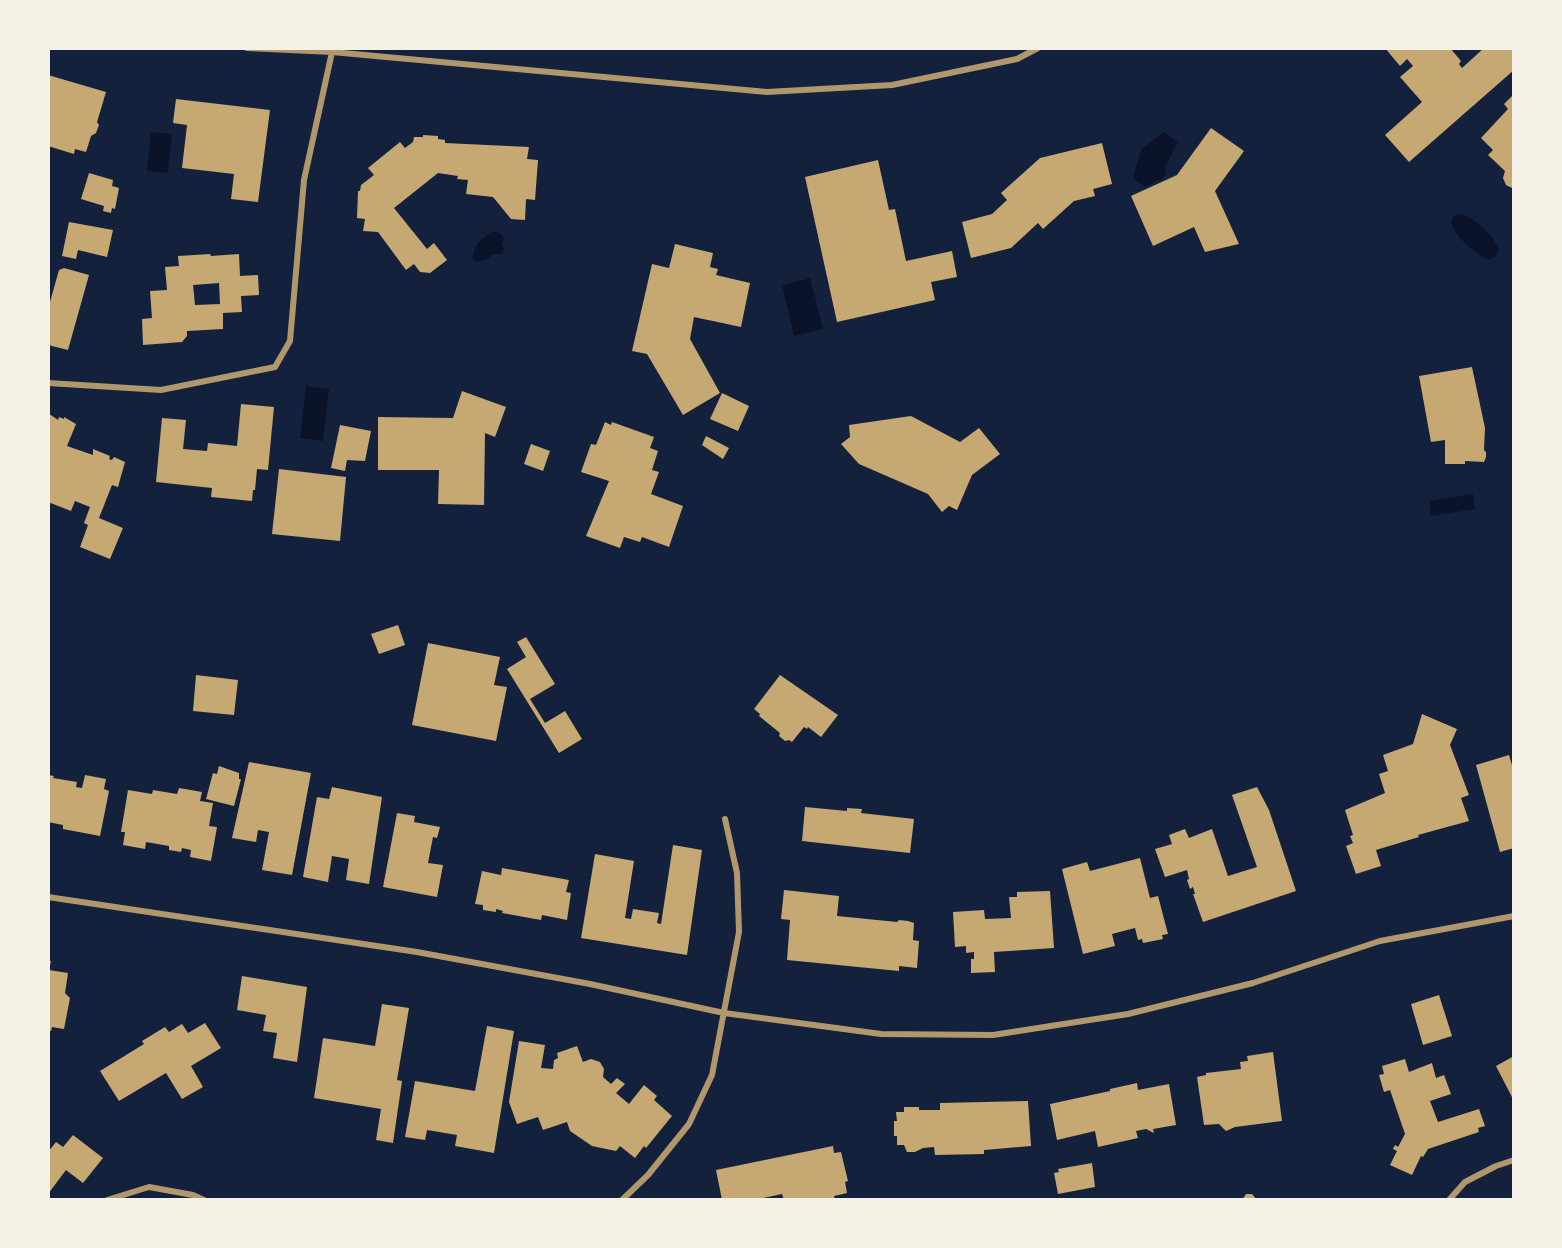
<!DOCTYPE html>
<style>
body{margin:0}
#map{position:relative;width:1562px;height:1248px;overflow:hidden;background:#14213d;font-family:Commissioner,sans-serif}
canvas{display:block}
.frame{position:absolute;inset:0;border:50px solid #f6f1e7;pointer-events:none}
</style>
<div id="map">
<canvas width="1562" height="1248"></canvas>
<div class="frame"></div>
</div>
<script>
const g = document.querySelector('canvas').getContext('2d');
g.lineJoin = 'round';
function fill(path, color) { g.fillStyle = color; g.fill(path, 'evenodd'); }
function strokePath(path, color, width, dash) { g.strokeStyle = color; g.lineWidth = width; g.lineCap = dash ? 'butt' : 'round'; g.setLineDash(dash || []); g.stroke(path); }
const water = new Path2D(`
 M151 132 172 134 168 173 147 171Z
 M1164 132 1178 142 1165 167 1166 174 1162 179 1145 187 1133 178 1141 150Z
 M1461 214C1475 217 1493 235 1499 249L1496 256 1489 260C1475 254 1455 237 1451 222L1454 216Z
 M495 231 502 234 504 239 502 244 504 249 502 254H493C488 259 483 261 476 262L473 259C473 245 482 237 495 231Z
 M810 278 823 329 794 336 782 285Z
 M306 386 329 389 323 441 300 438Z
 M1473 494 1475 509 1431 516 1429 501Z`);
const building = new Path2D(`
 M1385 48H1430L1432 50 1450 48 1461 61 1459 64 1462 68 1484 48H1514V70L1409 162 1385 135 1422 102 1400 77 1413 66 1407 59 1400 66Z
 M48 75 106 92 97 122 99 125 96 133 91 136 86 152 75 149 74 154 48 146Z
 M1514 94V189L1506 185 1503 178 1505 171 1488 155 1493 150 1481 138 1508 109 1504 104Z
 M176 99 270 110 258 202 231 199 234 174 182 168 187 125 173 123Z
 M1211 128 1244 151 1215 191 1239 244 1205 252 1194 227 1153 246 1131 196 1177 175Z
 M423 135 438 136V139L445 140V143L529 147 527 159 538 160 535 200 526 199 525 220 511 219 493 197 466 194 468 180 457 179 458 176 438 173 394 208 427 249 434 243 447 260 430 273 420 272 414 264 406 270 378 232 363 231 365 219 357 218 358 191H360L361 185 374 175 368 168 400 142 405 148 413 142 414 137H423Z
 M1102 143 1112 184 1093 189 1095 196 1074 201 1043 229 1038 223 1011 248 971 258 962 222 992 214 1007 200 1001 193 1040 158Z
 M878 160 889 210 895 209 906 261 952 251 957 277 931 282 935 300 837 322 805 177Z
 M89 173 113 180 112 186 119 188 115 209 112 208 111 213 103 211 104 206 81 199Z
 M69 222 113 230 107 257 78 250 76 259 62 256Z
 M675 244 713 253 710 267 718 269 716 275 750 283 741 327 694 317 690 339 720 393 683 415 647 354 632 351 652 264 669 268Z
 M210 254 211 256 239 254 240 276 258 275 259 295 241 296 242 312 223 313V329L187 331V336L182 342 143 345 142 319 152 318 150 291 167 290 165 267 179 266 178 256ZM219 283 220 304 195 305 193 285Z
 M64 268 89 275 68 350 48 345V309L59 270Z
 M1472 367 1485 428 1484 450 1486 452V457L1484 462 1465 461V464H1445V440L1431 442 1419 376Z
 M462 391 506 407 495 437 485 433 484 505 438 504 439 470H378V417L453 418Z
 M722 393 749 406 738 431 710 419Z
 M241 404 274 407 268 470 257 469 255 490H253L252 501 211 497 212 488 156 482 162 418 186 420 183 449 207 451 208 443 237 446Z
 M48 413 58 420 59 417 64 419V417L76 424 67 446 93 455V449L110 456 109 459 112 460 114 457 125 462 118 487 112 485 99 518 123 528 110 559 80 547 88 525 84 523 90 507 75 501 71 511 48 502Z
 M911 416 960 442 979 428 1000 454 972 475 957 510 949 506 942 512 928 494 859 464 841 444 850 437 849 425Z
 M605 422 611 425 612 422 654 437 650 448 658 451 652 470 659 472 651 494 683 506 669 547 642 537 640 542 624 537 620 548 586 536 609 481 581 472 591 444 596 445Z
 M340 425 371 431 365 461 347 460 345 471 331 468Z
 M706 436 729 448 723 459 702 445Z
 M531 444 550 451 543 471 524 464Z
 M279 469 346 477 340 541 272 534Z
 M398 625 405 645 379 654 371 634Z
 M526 637 555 684 530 699 545 723 565 711 582 739 559 753 507 669 526 657 517 642Z
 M428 643 500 657 494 685 507 687 496 741 412 725Z
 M196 675 238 680 234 715 193 711Z
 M780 675 838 715 821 737 808 727 807 729 804 727 792 742 789 740 785 741 779 736 780 733 759 716 760 714 754 709Z
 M1422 714 1457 729 1450 745 1469 795 1461 798 1469 821 1418 835 1419 837 1376 850 1381 866 1356 874 1346 846 1353 843 1350 836 1353 835 1345 810 1385 793 1379 774 1388 771 1383 755 1413 744Z
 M1509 755 1514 772V848L1500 852 1476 765Z
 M249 762 311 773 292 875 262 870 269 832 258 830 256 842 232 838Z
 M219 766 239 773V779H241L234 806 206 799 213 773 217 774Z
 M48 775 54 776 53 778 77 782 76 787 82 788 85 775 106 779 104 789 109 791 100 836 63 829V825L48 822Z
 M332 787 382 797 369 884 346 880 349 859 332 856 328 882 303 877 317 797 329 799Z
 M1257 787 1269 810 1296 891 1203 922 1193 894H1195L1193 887 1190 889 1187 880 1189 879 1187 870 1165 877 1155 849 1172 844 1169 835 1185 829 1189 838 1212 829 1228 876 1257 867 1232 795Z
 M179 788 202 792 200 801 213 803 209 826 217 827 211 861 190 857 191 850 182 848 181 852 169 850V846L146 842 145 849 123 845 125 832H121L128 790 152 794 153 790 177 794Z
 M805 807 847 811V808L862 809 861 813 914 819 910 853 802 841Z
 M397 813 415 816 414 822 440 827 437 838 433 837 428 863 443 865 437 897 383 887Z
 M673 845 702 850 687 955 581 938 595 854 634 861 625 918 631 919 633 909 659 913 657 923 661 924Z
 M1140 858 1150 898 1158 896 1168 934 1162 935 1163 939 1143 943 1142 939 1138 940 1135 928 1112 934 1115 946 1083 954 1062 869 1087 862 1090 871Z
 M502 868 569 880 566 892 571 893 567 920 542 915 541 920 502 913 503 911 496 909V912L483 910V905L475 904 482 871 501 875Z
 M784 890 839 896 837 916 897 922 899 920 908 921 914 923 913 940 919 941 917 968 899 966V971L787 960 790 920 781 919Z
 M1050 891 1054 948 994 952 995 972 971 973V959H974V952L966 953V946L955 947 953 912 984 910 985 919 1011 918 1009 897H1017V892Z
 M48 961H51L49 970 68 973 65 993 70 998 64 1029 52 1027 51 1031 48 1030Z
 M242 976 307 987 297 1062 273 1058 277 1033 263 1031 266 1015 237 1010Z
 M1439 995 1452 1036 1423 1045 1411 1004Z
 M382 1004 409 1008 397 1080 402 1081 393 1143 376 1140 381 1109 314 1098 323 1038 375 1046Z
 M205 1023 221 1048 191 1066 203 1087 182 1099 166 1073 119 1101 100 1071 144 1044 142 1041 165 1027 169 1032 182 1024 188 1033Z
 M487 1026 514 1031 494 1153 455 1146 457 1135 427 1130 425 1140 405 1137 415 1081 475 1091Z
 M519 1041 545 1045 541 1068 553 1069 554 1060 558 1058 557 1053 577 1046 583 1062 591 1059 600 1062 604 1069 603 1077 611 1084 617 1078 625 1084 616 1093 629 1104 644 1085 657 1096 654 1100 672 1116 646 1148 644 1146 635 1158 620 1146 616 1151 592 1146 570 1131 567 1122 543 1130 538 1117 517 1124 509 1102Z
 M1273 1052 1282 1121 1235 1127 1226 1131 1219 1124 1204 1125 1197 1077 1206 1075V1073L1241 1069 1240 1062 1248 1061 1247 1056Z
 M1514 1056V1101L1496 1066Z
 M1405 1059 1409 1072 1432 1063 1436 1078 1444 1075 1451 1094 1430 1101 1438 1122 1479 1109 1485 1126 1478 1128 1479 1132 1428 1149 1423 1157 1421 1156 1412 1175 1390 1165 1397 1151 1393 1149 1395 1145 1398 1147 1405 1134 1390 1090 1384 1092 1379 1075 1384 1074 1382 1066Z
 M1137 1083 1138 1090 1169 1084 1176 1125 1153 1129 1154 1133 1146 1129 1136 1131 1138 1138 1098 1147 1095 1131 1057 1140 1050 1104 1110 1091V1089Z
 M1028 1101 1031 1146 984 1150V1154L935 1155 934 1147 923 1148 915 1152H907L904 1145H897V1136H894V1121H897L896 1112H904V1107H919V1110H940V1103Z
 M73 1135 103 1158 83 1183 66 1170 48 1194V1152L56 1142 63 1147Z
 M833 1146 834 1153 841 1152 848 1181 845 1182 847 1193 834 1196 835 1200H784L782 1194 754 1200H722L716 1170Z
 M1092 1163 1095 1187 1058 1194 1054 1173 1059 1172 1058 1169Z
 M1246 1194H1252L1257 1200H1242Z`);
const minor = new Path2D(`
 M247 48 332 52 767 92 892 85 1017 59 1038 48
 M48 383 161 390 275 367 290 341 304 180 332 52
 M48 897 417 952 590 984 724 1013 881 1034 993 1035 1128 1014 1253 983 1380 941 1514 916
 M107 1200 149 1187 193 1195 204 1200
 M622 1200 648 1175 689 1124 712 1075 739 932 737 873 725 819
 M1449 1200 1465 1182 1496 1166 1514 1160`);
fill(water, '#0b132b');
fill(building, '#c6a872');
strokePath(minor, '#b1986c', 6);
</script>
